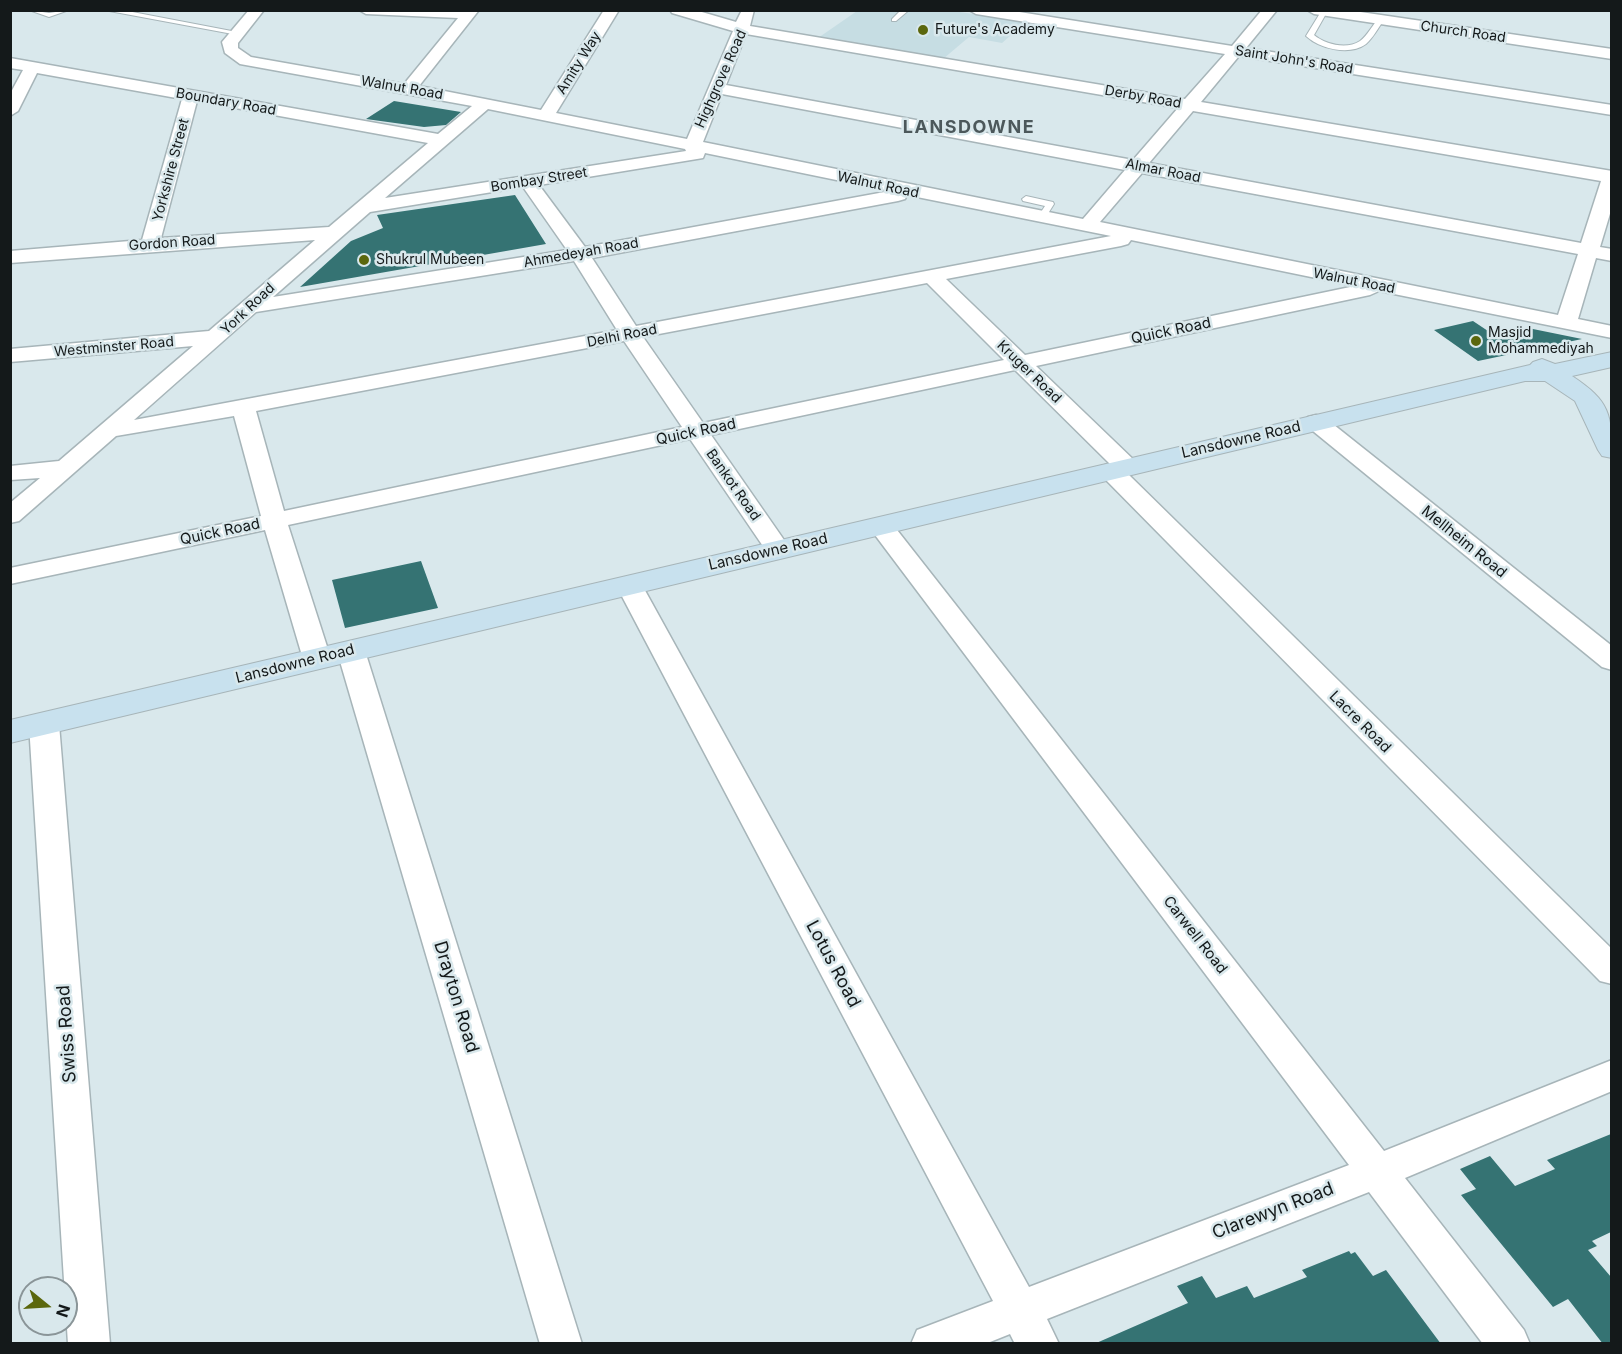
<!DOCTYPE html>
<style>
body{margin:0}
#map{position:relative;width:1622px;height:1354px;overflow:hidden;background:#d9e8ec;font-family:Inter,sans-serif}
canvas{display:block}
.frame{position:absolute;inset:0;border:12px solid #14191a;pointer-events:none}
.north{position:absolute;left:18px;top:1276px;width:60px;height:60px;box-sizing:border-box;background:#d9e8ec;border:2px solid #8a9598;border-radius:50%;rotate:108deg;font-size:16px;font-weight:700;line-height:24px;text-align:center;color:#14191a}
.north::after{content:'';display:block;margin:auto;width:21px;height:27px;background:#5b670d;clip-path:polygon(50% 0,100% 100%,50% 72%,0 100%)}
</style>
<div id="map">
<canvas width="1622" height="1354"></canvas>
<div class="frame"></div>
<div class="north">N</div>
</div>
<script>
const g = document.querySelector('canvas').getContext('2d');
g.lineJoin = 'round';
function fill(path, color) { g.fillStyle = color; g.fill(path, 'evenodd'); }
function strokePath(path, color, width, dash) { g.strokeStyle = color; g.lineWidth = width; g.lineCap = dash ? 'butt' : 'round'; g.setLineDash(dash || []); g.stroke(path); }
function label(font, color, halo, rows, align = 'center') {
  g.font = font + ' Inter,sans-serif'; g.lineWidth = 5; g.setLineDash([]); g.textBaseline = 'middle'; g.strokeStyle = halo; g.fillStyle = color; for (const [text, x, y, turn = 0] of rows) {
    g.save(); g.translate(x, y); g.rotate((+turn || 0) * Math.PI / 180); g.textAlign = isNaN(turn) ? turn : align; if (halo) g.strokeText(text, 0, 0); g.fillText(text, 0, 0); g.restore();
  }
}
const built = new Path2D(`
 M857 11H953L1026 22 1002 43 969 37 943 59 818 38Z`);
const building = new Path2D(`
 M394 101 461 112 446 125 424 127 366 119Z
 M515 195 546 244 300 287 351 241 383 228 377 215Z
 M1473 321 1494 335 1528 328 1582 339 1478 361 1434 330Z
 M421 561 438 608 345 628 332 580Z
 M1611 1134V1232L1592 1241 1597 1246 1588 1250 1611 1277V1344H1603L1568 1299 1553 1307 1461 1195 1476 1189 1460 1169 1490 1156 1515 1186 1555 1169 1547 1160Z
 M1349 1251 1351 1254 1355 1252 1373 1276 1386 1270 1441 1344H1094L1188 1303 1177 1286 1202 1276 1216 1298 1247 1286 1254 1298 1307 1277 1302 1270Z`);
const lane = new Path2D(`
 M29 10 49 13 69 10 49 17Z
 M104 10H122L242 33 238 35Z
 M901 10H909L896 21H892V19Z
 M1322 10 1327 12 1314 35C1325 44 1346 50 1360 41 1367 36 1372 26 1378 19L1384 20C1378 28 1373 38 1366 44 1350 56 1320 49 1306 36Z
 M1026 196 1053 202 1054 204 1044 220 1037 218 1045 206 1023 201 1022 199Z`);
const street = new Path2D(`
 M249 10H264L238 43V48L251 57 404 84 458 18 366 14 359 10H479L419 86 541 110 604 10H619L556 113 687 139 733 31 672 13 670 10H695L736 22 742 10H754L750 26 1185 99 1225 54 976 14 969 10H1007L1232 46 1262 10H1277L1246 48 1612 105V115L1239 56 1201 102 1612 171V207L1600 247 1612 249V261L1596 258 1578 319 1612 326V338L1379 291 1370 295 1036 366 1136 462 1139 467 1136 472 1128 474 1612 949V984L1600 981 1102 476 1099 471 1102 466 1110 464 1015 370 711 435 791 550 787 555 778 558 769 555 690 439 288 525 331 659 327 665 317 668 307 665 303 659 265 530 10 584V568L261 516 234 416 116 436 19 521 10 523V503L40 478 10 480V466L59 461 193 346 10 362V349L209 331 315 240 10 263V251L142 240 182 99 37 73 18 111 10 116V94L23 70 10 68V58L438 134 472 106 240 64 225 53 222 42ZM746 34 1178 108 1133 160 726 85ZM722 94 1125 170 1083 219 703 142ZM197 101 428 143 329 227 161 238ZM488 109 685 149 686 151 385 198ZM1193 111 1601 181 1581 243 1149 163ZM705 153 890 191 585 247 539 185 697 159 703 158ZM1142 173 1578 254 1558 315 1100 222ZM523 187 567 250 273 297 370 212ZM907 195 1111 236 636 326 592 258 898 201 905 199ZM1131 240 1355 286 1025 355 946 279 1121 246 1128 244ZM574 261 617 330 134 420 256 312ZM927 283 1004 360 703 423 643 337ZM624 341 682 427 284 511 256 411Z
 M1307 10H1347L1612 49V59L1314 14Z
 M1316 415 1324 417 1612 646V670L1602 667 1308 427 1304 422 1308 417Z
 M881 518 890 521 1384 1151 1612 1060V1091L1405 1178 1524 1330 1530 1344H1483L1369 1192 1047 1319 1059 1344H1015L1010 1334 985 1344H911L917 1330 993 1301 616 585 620 579 629 577 638 579 642 585 1029 1287 1349 1165 872 531 868 526 872 521Z
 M351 642 361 645 365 651 582 1344H540L337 651 341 645Z
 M44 714 54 717 59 724 110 1344H68L29 724 34 717Z`);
const secondary = new Path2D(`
 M1612 352V367L1572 376C1610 401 1612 414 1612 458L1602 456 1598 450 1575 401 1545 381H1525L10 743V720L1530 365 1533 362 1542 359 1555 364Z`);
const markers = [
 [923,30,6,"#5b670d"],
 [364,260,6,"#5b670d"],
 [1476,341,6,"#5b670d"]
];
const farPoinames = [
 ["Future's Academy",935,30],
 ["Shukrul Mubeen",376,260],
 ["Masjid",1488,333],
 ["Mohammediyah",1488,349]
];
const farStreetnames = [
 ["Church Road",1463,32,8],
 ["Saint John's Road",1294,60,9],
 ["Amity Way",579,63,-58],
 ["Highgrove Road",721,79,-66],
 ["Walnut Road",402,88,10],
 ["Derby Road",1143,97,10],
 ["Boundary Road",226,102,10],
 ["Yorkshire Street",171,170,-75],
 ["Almar Road",1163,171,11],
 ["Bombay Street",539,180,-9],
 ["Walnut Road",878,185,12],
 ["Gordon Road",172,243,-4],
 ["Ahmedeyah Road",581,253,-10],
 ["Walnut Road",1354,281,11],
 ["York Road",248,309,-43],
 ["Delhi Road",622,336,-11],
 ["Westminster Road",114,347,-5],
 ["Kruger Road",1029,372,44],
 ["Bankot Road",733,485,55]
];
const streetNames = [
 ["Quick Road",1171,331,-12],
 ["Quick Road",696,432,-12],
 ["Lansdowne Road",1241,440,-13],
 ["Quick Road",220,532,-12],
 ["Mellheim Road",1464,542,39],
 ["Lansdowne Road",768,552,-13],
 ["Lansdowne Road",295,664,-14],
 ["Lacre Road",1360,722,45],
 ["Carwell Road",1195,935,52]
];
const farDistrictnames = [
 ["LANSDOWNE",969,128]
];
const nearStreetnames = [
 ["Lotus Road",833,964,62],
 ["Drayton Road",456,997,73],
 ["Swiss Road",67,1034,-94],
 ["Clarewyn Road",1273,1211,-21]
];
fill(built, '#c6dde3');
fill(building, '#357373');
strokePath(lane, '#a7b5b9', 2);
strokePath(street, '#a7b5b9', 3);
strokePath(secondary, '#a7b5b9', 2);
fill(lane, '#fff');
fill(street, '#fff');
fill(secondary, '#c8e1ee');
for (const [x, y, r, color] of markers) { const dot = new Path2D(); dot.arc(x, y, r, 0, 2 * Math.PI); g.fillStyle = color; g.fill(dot); strokePath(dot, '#d9e8ec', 2); }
label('14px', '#14191a', '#d9e8ec', farPoinames, 'left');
label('14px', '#14191a', '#d9e8ec', farStreetnames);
label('15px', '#14191a', '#d9e8ec', streetNames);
g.letterSpacing = '1.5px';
label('bold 18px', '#4c585b', '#d9e8ec', farDistrictnames);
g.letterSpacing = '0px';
label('18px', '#14191a', '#d9e8ec', nearStreetnames);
</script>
